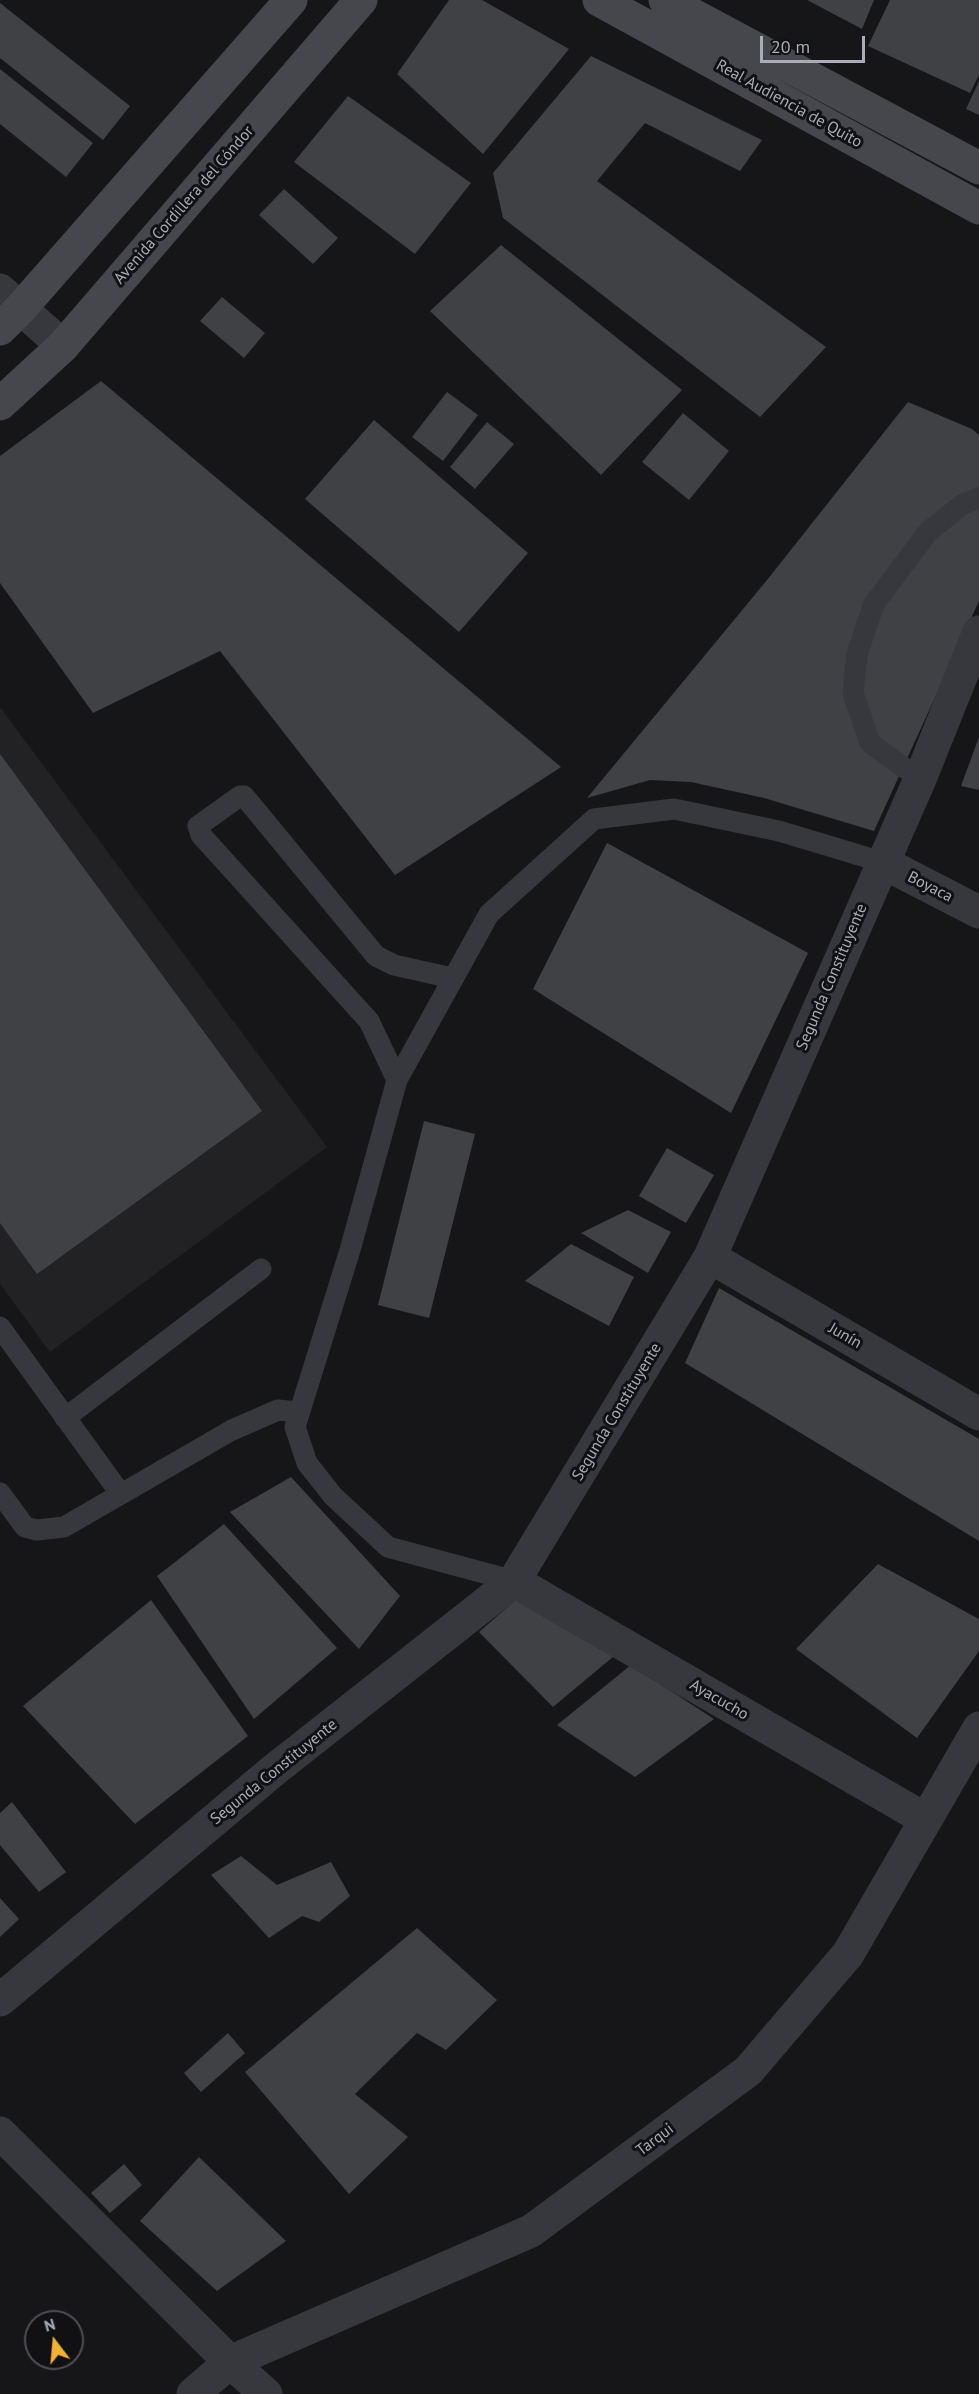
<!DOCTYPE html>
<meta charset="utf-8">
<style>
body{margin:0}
#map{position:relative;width:979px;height:2394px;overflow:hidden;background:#161618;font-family:"PT Sans",sans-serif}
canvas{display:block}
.north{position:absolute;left:24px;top:2310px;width:60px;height:60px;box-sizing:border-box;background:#111113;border:2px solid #4d4f55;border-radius:50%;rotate:344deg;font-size:16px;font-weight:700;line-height:24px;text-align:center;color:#a8adb8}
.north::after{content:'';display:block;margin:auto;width:21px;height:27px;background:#f2b134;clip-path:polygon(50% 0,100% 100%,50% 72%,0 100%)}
.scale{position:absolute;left:760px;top:36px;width:105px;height:27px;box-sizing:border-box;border:3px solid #a8adb8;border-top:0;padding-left:8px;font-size:18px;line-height:21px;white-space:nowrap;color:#a8adb8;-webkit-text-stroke:4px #111113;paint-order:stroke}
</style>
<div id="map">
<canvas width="979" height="2394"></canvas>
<div class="north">N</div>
<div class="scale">20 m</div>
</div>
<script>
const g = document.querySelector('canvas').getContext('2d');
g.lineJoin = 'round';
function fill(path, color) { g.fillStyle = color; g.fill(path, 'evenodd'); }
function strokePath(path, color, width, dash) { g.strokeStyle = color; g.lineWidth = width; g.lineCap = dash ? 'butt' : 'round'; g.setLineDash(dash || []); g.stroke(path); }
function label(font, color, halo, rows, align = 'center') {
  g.font = font + ' "PT Sans",sans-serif'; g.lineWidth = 6; g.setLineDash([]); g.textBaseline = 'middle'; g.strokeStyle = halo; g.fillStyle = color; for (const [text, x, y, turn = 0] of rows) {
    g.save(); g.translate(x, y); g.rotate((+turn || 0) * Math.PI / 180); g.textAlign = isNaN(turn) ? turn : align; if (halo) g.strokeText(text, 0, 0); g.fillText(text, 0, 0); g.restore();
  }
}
const built = new Path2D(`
 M0 707 327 1147 50 1352 0 1284Z`);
const building = new Path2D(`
 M449 0H482L569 49 483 154 397 74Z
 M807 0H874L862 29Z
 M890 0H979V75L970 93 868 46Z
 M0 3 130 106 103 140 0 58Z
 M591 56 762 140 740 171 645 123 597 181 826 347 760 417 503 218 493 173Z
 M0 69 93 143 66 177 0 124Z
 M979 81V115L966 109Z
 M348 96 471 183 415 254 294 162Z
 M284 189 338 238 313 264 259 215Z
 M501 245 682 390 601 475 430 311Z
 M222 297 265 333 244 358 200 321Z
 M101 381 561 767 395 875 220 651 93 713 0 583V456Z
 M447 392 478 415 443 461 412 437Z
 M908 402 972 429 979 435V601L874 831 764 798 691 782 650 780 587 798 767 580Z
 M683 413 729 451 689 500 642 462Z
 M374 420 528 553 459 632 305 499Z
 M487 422 514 444 475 489 450 467Z
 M979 737V790L961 786Z
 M0 754 262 1111 37 1274 0 1223Z
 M607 843 808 953 731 1113 533 989Z
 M424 1121 475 1134 429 1318 378 1305Z
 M667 1148 714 1175 686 1223 639 1196Z
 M628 1210 671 1232 648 1273 581 1233Z
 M571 1244 634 1277 609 1326 525 1281Z
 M719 1288 979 1439V1541L685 1363Z
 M291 1477 400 1596 359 1649 230 1512Z
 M224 1524 337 1648 254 1719 157 1576Z
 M878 1564 979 1619V1651L917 1738 796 1649Z
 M519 1597 620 1651 553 1707 479 1632Z
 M151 1600 248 1736 135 1824 23 1706Z
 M631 1665 714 1719 635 1777 557 1725Z
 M12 1802 66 1872 39 1892 0 1845V1813Z
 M241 1856 277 1885 331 1862 350 1896 319 1922 302 1916 269 1938 211 1875Z
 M0 1898 19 1919 0 1937Z
 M417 1928 497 2000 446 2050 417 2033 355 2094 408 2137 349 2194 245 2072Z
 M228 2033 245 2053 201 2092 184 2073Z
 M199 2157 286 2241 217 2291 140 2221Z
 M124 2164 142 2185 110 2213 91 2193Z`);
const lane = new Path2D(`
 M920 779 870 743 853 693 857 654 874 604 928 532 963 504 979 498
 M397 1080 369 1021 201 835 198 826 240 796H244L376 956 394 965 452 978
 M0 1327 120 1493
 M65 1418 261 1269
 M0 1493 25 1527 37 1530 64 1527 232 1430 278 1410 299 1412
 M514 1581 388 1547 333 1496 307 1463 295 1427 350 1250 397 1080 489 914 594 819 674 809 779 831 882 862`);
const street = new Path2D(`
 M0 290 63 346
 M882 862 979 912
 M710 1257 979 1414
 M514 1581 925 1819
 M0 2000 274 1770 514 1581 710 1257 920 779 979 632
 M0 2133 230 2362 266 2394
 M193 2394 230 2362 531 2231 748 2071 848 1954 979 1728`);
const secondary = new Path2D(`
 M599 0 979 208
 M665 0 979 168
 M0 329 20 309 291 0
 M0 404 63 346 361 0`);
const streetNames = [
 ["Real Audiencia de Quito",789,104,29],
 ["Avenida Cordillera del Cóndor",184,205,-49],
 ["Boyaca",930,887,27],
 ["Segunda Constituyente",832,977,-67],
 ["Junín",845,1336,30],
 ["Segunda Constituyente",617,1412,-59],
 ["Ayacucho",719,1700,30],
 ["Segunda Constituyente",274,1772,-39],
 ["Tarqui",655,2140,-37]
];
fill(built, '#222225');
fill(building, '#404145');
strokePath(lane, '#37383d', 21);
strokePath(street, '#37383d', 33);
strokePath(secondary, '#45474d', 33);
label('16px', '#a8adb8', '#111113', streetNames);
</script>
